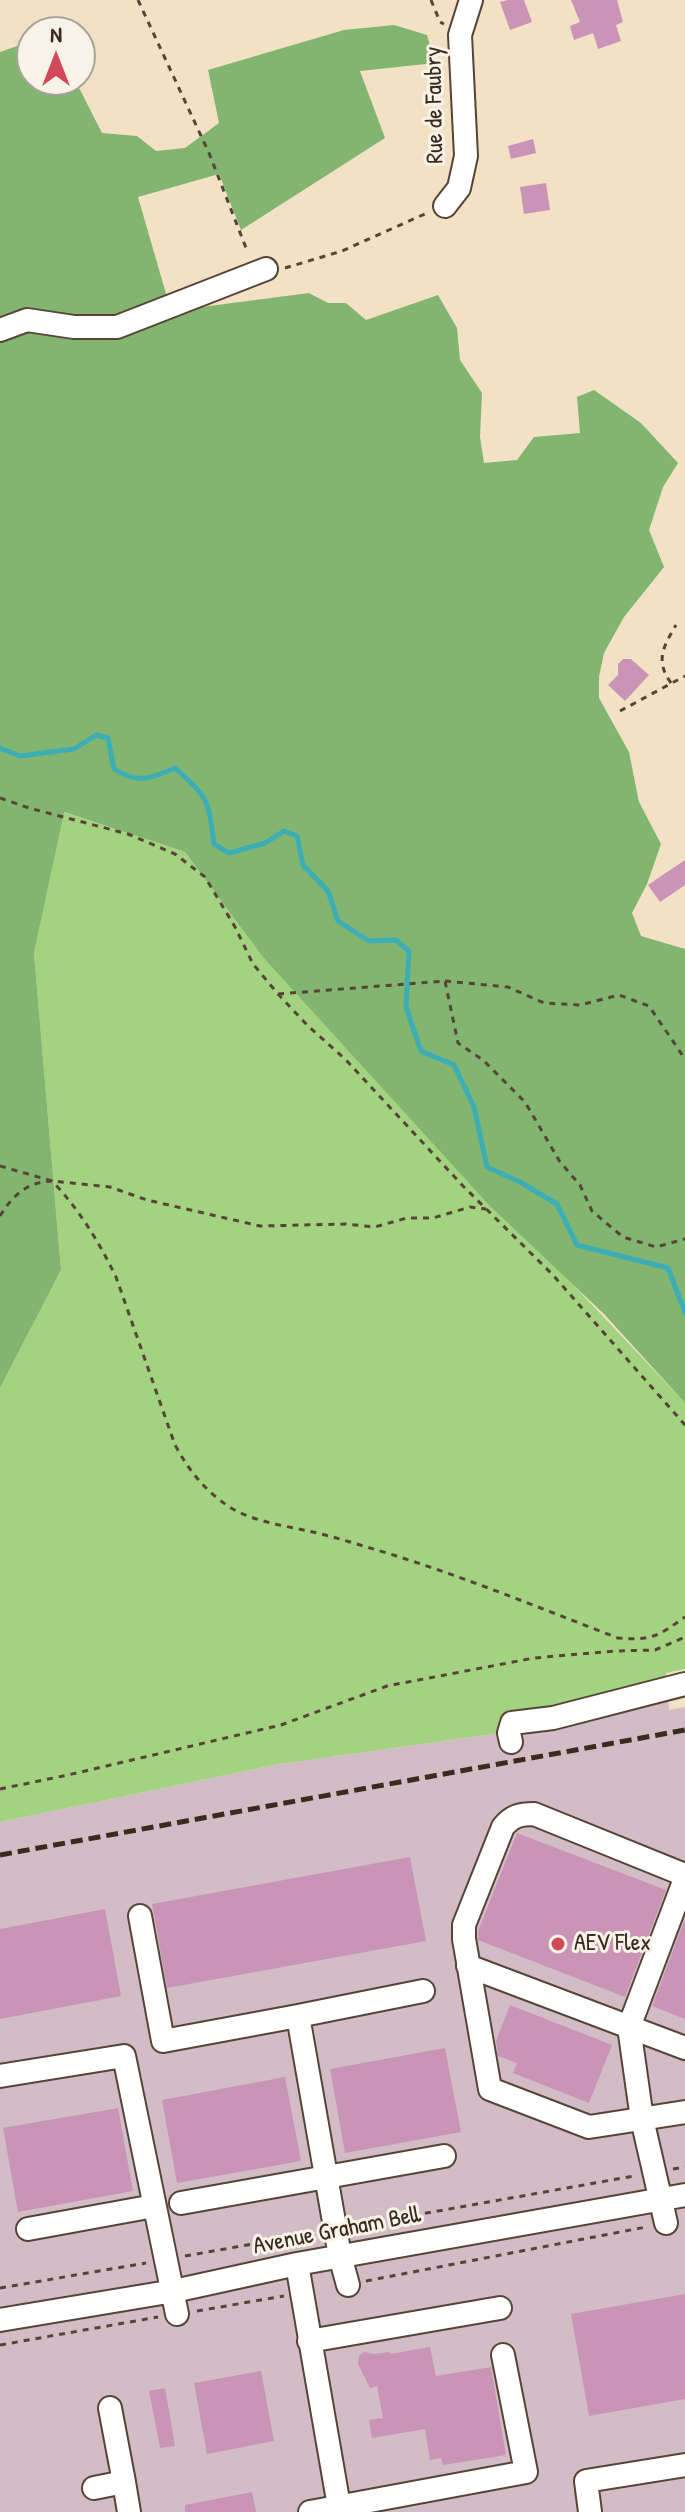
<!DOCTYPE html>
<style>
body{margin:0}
#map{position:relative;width:685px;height:2512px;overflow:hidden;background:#f2e1c5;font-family:"Patrick Hand",sans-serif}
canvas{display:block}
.north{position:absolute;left:16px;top:16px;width:80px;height:80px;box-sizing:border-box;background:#f7f3e8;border:2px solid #aca397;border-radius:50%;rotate:0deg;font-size:22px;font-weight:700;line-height:32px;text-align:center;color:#3b2a1e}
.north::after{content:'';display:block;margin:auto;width:28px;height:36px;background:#d1495b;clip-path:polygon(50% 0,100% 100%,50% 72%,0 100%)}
</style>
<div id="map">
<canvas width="685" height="2512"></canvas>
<div class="north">N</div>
</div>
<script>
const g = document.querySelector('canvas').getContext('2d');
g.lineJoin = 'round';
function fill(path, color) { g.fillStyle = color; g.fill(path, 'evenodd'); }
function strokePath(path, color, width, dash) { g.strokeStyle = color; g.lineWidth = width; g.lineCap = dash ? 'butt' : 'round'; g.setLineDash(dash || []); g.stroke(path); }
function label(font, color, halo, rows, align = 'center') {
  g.font = font + ' "Patrick Hand",sans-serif'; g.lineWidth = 6; g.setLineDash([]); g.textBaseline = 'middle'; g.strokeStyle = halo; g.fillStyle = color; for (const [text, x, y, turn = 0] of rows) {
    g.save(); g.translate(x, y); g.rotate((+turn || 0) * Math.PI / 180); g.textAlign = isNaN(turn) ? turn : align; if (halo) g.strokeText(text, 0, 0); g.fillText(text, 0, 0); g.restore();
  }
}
const industrial = new Path2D(`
 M668 1694 669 1710 685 1707V2512H0V1822L274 1765 549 1726Z`);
const green = new Path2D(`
 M63 812 185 852 262 956 685 1403V1669L666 1673 668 1694 549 1726 274 1765 0 1822V1388L61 1270 34 953Z`);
const forest = new Path2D(`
 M394 25 427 35 435 63 360 71 385 138 241 230 219 174 138 197 171 311 309 293 328 303H346L366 320 438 295 457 328 460 360 482 393 480 437 484 463 517 460 534 437 580 433 577 397 594 390 641 423 678 463 663 487 649 530 664 567 624 617 604 653 599 677V698L629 752 639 802 661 844 647 884 632 913 641 936 685 949V1403L604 1314 488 1204 262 956 185 852 64 812 34 953 61 1270 0 1388V52L23 44 32 49V80H75L102 133 137 136 156 151 185 148 219 123 208 70 344 30Z`);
const stream = new Path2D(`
 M0 748 20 756 74 749 96 735 108 738 114 769C138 784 150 779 175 768 209 799 208 798 214 844L229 853 265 843 284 831 297 836 303 865 328 891 338 921 369 941 396 940 409 951 406 1007 421 1051 454 1065 474 1107 487 1167 520 1182 557 1204 577 1245 668 1268 685 1312`);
const building = new Path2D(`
 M508 0H524L532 22 510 30 500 2Z
 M571 0H617L623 22 616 25 621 41 598 49 593 33 574 40 570 26 580 22Z
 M533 139 536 153 511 159 508 146Z
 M546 183 550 210 524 214 520 187Z
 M623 659H631L649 675 625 701 608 685 618 675V664Z
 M685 860V885L660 902 648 885Z
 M517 1833 666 1890 625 1997 478 1940V1931Z
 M410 1857 426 1941 167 1988 152 1904Z
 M105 1909 121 1996 0 2019V1929Z
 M685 1919V2019L652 2006Z
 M510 2005 612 2045 589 2103 513 2073 517 2063 498 2056 496 2041Z
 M445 2048 461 2132 345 2153 330 2069Z
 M285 2077 301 2161 177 2183 162 2100Z
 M118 2108 133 2191 18 2212 3 2128Z
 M685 2294V2399L589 2416 571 2314Z
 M430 2347 436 2376 491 2367 506 2455 443 2465 441 2458 430 2460 425 2429 372 2438 369 2420 383 2418 377 2386 370 2388 358 2364 359 2356 364 2352 374 2354 390 2352V2354Z
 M261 2371 274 2441 207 2454 194 2383Z
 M165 2388 175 2446 160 2448 149 2391Z
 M252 2492 256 2512H185V2505Z`);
const path = new Path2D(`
 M138 0 209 153 248 253
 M431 0 440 22 444 24
 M285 268 342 251 427 213
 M671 683C655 661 663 647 676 625
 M620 711 685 676
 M0 798 29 808 128 834 175 854 205 877 235 927 253 964 278 994 308 1026 346 1060 463 1186 553 1275 685 1425
 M445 981 508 987 544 1003 580 1005 619 995 649 1006 685 1059
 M278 994 445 981 458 1043 483 1060 525 1102 560 1162 580 1185 592 1211 623 1237 656 1247 685 1239
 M0 1166 52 1181 110 1187 147 1200 260 1226 346 1224 375 1227 407 1218H433L470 1207 486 1209
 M0 1216C13 1195 27 1182 52 1181 79 1209 99 1242 116 1277L175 1445C190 1472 205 1491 231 1508 255 1522 286 1526 313 1532 335 1537 356 1544 377 1550 460 1575 537 1607 618 1638 652 1641 658 1636 685 1617
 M0 1789 68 1775 281 1725 387 1686 534 1658 615 1651 655 1650 685 1637
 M673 2169 685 2167
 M354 2226 634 2176
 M185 2256 315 2233
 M366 2281 646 2227
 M0 2288 146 2263
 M197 2311 284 2296
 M0 2345 158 2317`);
const minor = new Path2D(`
 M445 206 459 188 466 156 460 35 471 0
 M0 330 27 320 74 327H117L266 269
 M511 1742 509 1733 512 1723 553 1718 685 1684
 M685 1875 534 1814C520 1814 512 1816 503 1827L464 1925V1939L490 2089 589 2127 685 2112
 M140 1916 163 2041 298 2016 340 2256 348 2285
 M468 1966 685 2048
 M298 2016 423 1991
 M0 2076 124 2056 177 2314
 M181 2203 444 2156
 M666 2223 642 2119 629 2027 685 1879
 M28 2229 154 2206
 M297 2264 340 2512
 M0 2320 174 2291 297 2264 685 2195
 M309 2341 500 2308
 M124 2482 129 2512
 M94 2488 124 2482 110 2408
 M310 2512 526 2472 503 2355
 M590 2512 586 2481 685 2465`);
const rail = new Path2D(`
 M0 1855 685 1730`);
const markers = [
 [558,1944,8,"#d1495b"]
];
const streetNames = [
 ["Rue de Faubry",435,105,-91],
 ["Avenue Graham Bell",337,2231,-11]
];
const poiNames = [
 ["AEV Flex",574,1944]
];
fill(industrial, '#d2bdc6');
fill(green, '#a3d381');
fill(forest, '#82b56f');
strokePath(stream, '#3daeb6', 5);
fill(building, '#ca94b7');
strokePath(minor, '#564537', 26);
strokePath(path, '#564537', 3, [6, 6]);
strokePath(minor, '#fff', 22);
strokePath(rail, '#3b2a1e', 5, [12, 6]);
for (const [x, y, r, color] of markers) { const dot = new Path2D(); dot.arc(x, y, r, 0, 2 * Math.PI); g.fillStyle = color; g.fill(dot); strokePath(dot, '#f7f3e8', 3); }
label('24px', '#3b2a1e', '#f7f3e8', streetNames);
label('24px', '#3b2a1e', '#f7f3e8', poiNames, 'left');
</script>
